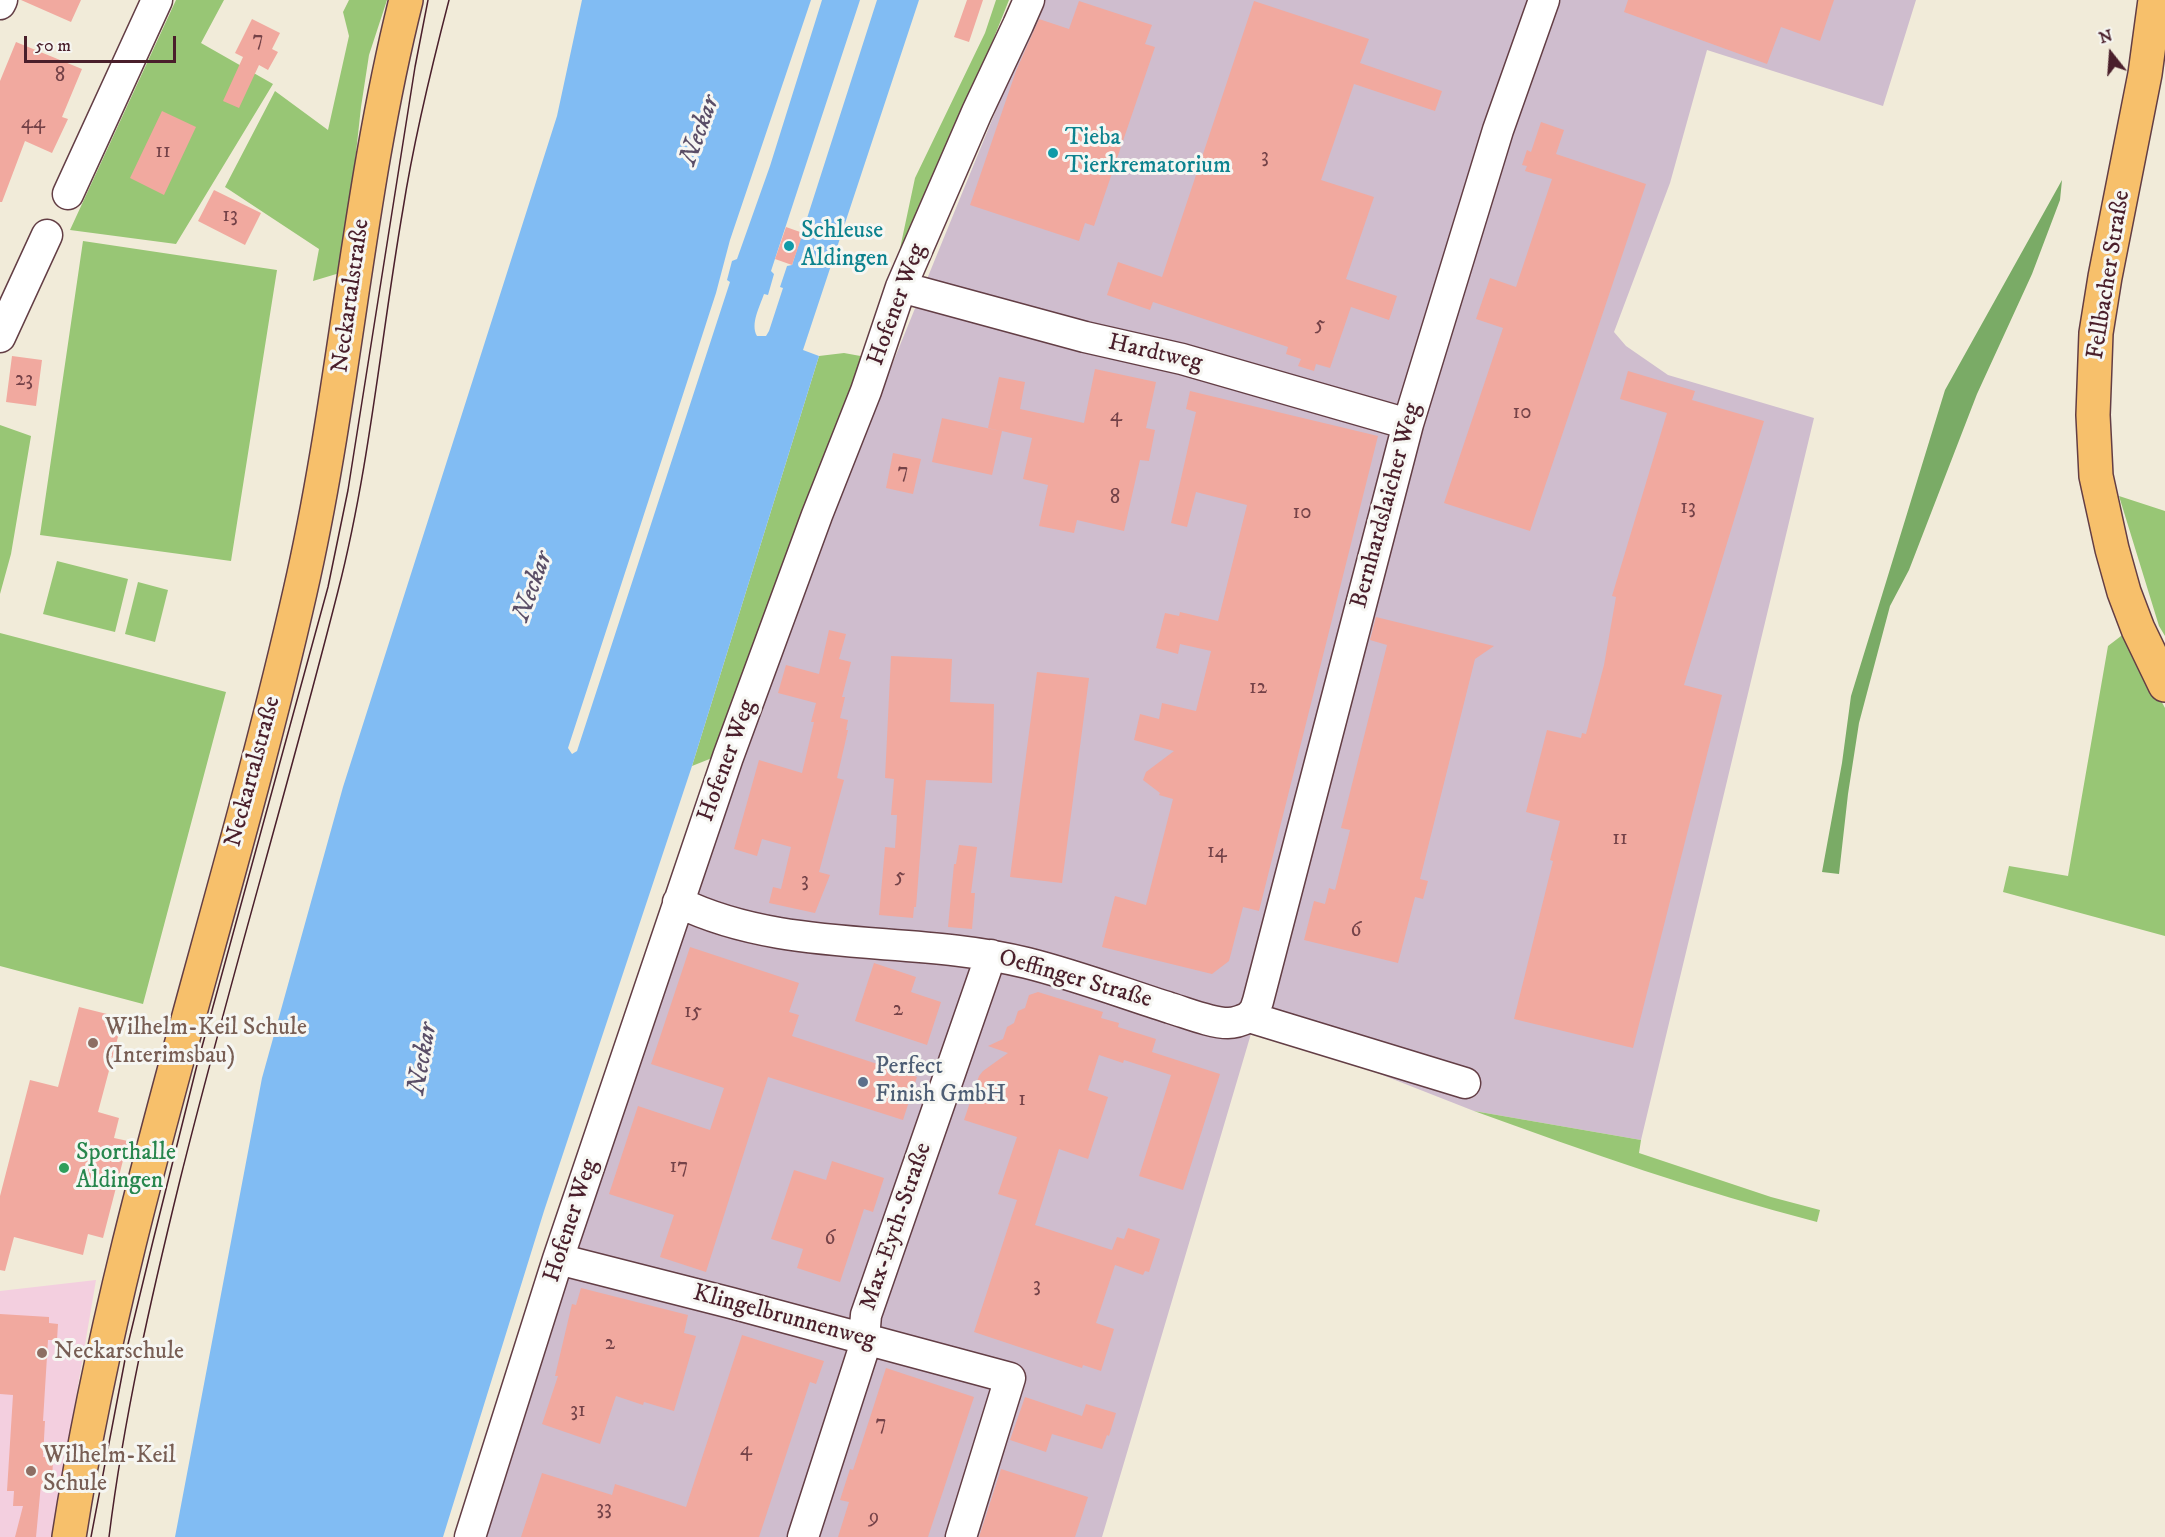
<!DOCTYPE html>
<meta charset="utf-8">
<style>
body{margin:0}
#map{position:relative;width:2165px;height:1537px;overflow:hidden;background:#f1ebd9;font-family:"IM FELL DW Pica",serif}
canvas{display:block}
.north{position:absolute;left:2081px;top:24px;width:60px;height:60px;-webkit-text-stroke:4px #f6f6f2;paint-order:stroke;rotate:343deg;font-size:16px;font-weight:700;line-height:24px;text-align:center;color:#4a1f2b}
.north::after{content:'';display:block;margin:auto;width:21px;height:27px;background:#4a1f2b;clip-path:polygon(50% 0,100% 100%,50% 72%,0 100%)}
.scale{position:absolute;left:24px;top:36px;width:152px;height:27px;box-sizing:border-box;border:3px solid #4a1f2b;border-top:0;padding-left:8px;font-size:18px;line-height:21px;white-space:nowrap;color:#4a1f2b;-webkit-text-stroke:4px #f6f6f2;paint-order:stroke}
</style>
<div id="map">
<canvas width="2165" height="1537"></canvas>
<div class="north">N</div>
<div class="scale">50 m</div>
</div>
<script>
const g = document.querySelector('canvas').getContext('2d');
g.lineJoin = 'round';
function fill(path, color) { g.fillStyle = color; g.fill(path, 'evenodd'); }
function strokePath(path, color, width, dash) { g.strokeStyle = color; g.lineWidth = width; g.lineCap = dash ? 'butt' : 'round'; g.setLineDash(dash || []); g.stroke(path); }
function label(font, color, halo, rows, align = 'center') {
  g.font = font + ' "IM FELL DW Pica",serif'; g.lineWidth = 6; g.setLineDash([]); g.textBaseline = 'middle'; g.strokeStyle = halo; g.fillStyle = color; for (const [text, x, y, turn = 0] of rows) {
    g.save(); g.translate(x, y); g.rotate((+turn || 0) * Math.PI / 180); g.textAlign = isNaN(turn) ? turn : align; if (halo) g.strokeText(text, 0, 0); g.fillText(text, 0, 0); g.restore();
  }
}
const built = new Path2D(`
 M96 1280 73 1415 56 1537H0V1291Z`);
const industrial = new Path2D(`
 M1041 0H1916L1883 106 1707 50 1670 183 1614 332 1626 346 1668 375 1814 418 1641 1140 1474 1111 1278 1034 1253 1027 1102 1537H481L678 902 793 607Z`);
const green = new Path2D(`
 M176 0H224L201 43 273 84 176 244 70 230Z
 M349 0H387L369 55 361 107 343 272 313 281 319 249 225 187 275 91 328 130 349 36 343 12Z
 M996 0H1009L905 260 898 258 915 178 985 33Z
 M83 241 277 270 231 561 40 535Z
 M844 353 866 357 717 756 692 766 819 356Z
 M0 425 31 436 11 554 0 594Z
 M2119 496 2165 511V636L2159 626Z
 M57 561 128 579 115 632 43 614Z
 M138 582 168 590 155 642 125 634Z
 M0 633 226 692 143 1004 0 966Z
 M2125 633 2165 708V936L2003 892 2009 866 2068 876 2108 646Z
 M1474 1111 1641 1140 1639 1153 1771 1197 1820 1210 1817 1222C1701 1192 1587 1152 1474 1111Z`);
const forest = new Path2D(`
 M2062 180 2060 200 2032 274 1977 394 1909 570 1890 606 1859 723 1848 794 1839 874 1822 872 1842 763 1851 696 1945 390Z`);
const water = new Path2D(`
 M582 0H811L730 240 716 293 568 748 572 754 577 751 730 282 727 280 732 261 737 259 770 166 822 0H860L771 271 774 274 768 295 764 294C760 306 750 324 757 336H766L769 331 783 288 780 287 787 266 792 265 877 0H919L803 350 819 356 692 766 544 1211 443 1537H175L262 1078 343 787 557 116Z`);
const building = new Path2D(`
 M21 0H81L71 22Z
 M967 0H983L969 42 954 37Z
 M1628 0H1834L1820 41 1781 27 1767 64 1624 12Z
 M1079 1 1152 25 1145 44 1155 47 1094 226 1085 223 1079 241 970 205 1016 71 1039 19 1069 29Z
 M1254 1 1369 39 1360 63 1442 91 1435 111 1354 84 1321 180 1374 197 1346 279 1397 296 1389 320 1351 307 1330 368 1316 364 1314 371 1298 366 1301 359 1286 354 1288 347 1153 302 1150 310 1107 295 1118 262 1162 277Z
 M252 19 280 33 272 49 278 52 268 70 259 65 239 108 223 101 243 57 235 53Z
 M16 42 82 69 62 117 68 119 52 153 25 141 2 202H0V81Z
 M162 111 196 127 164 195 130 178Z
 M1541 122 1564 130 1556 154 1646 184 1530 531 1444 503 1503 328 1476 319 1490 278 1516 287 1552 179 1525 171 1527 166 1522 165 1527 150 1531 152Z
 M214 190 261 213 245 245 198 221Z
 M786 227 803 233 792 265 775 259Z
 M12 356 42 360 36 406 6 402Z
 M1095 369 1156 382 1146 428 1155 430 1149 461 1140 460 1124 531 1077 520 1074 533 1039 526 1048 485 1023 479 1032 438 1002 431 992 475 932 462 942 418 1000 431 988 428 999 377 1025 382 1020 409 1084 423Z
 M1628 371 1695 391 1692 400 1764 421 1684 685 1722 695 1633 1048 1514 1019 1553 861 1550 860 1560 821 1526 812 1547 730 1581 738 1582 733 1586 734 1604 665 1616 597 1612 596 1667 413 1620 399Z
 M1190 391 1378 436 1259 911 1243 907 1229 961 1212 974 1102 947 1115 896 1146 905 1173 799 1159 795 1160 793 1143 780 1146 772 1174 751 1134 740 1140 714 1159 719 1162 703 1196 711 1211 651 1180 644 1178 654 1156 648 1165 613 1179 616 1180 612 1218 621 1247 505 1196 492 1187 527 1171 523 1196 412 1186 409Z
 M893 453 921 459 913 494 886 488Z
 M1376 617 1494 646 1475 659 1420 879 1428 881 1423 899 1415 897 1398 963 1304 940 1314 901 1325 904 1329 888 1335 890 1350 830 1341 828 1387 645 1370 640Z
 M829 630 846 634 839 659 851 662 842 697H845L840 718 848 720 846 730H848L837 778 844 780 819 872 830 875 815 913 769 903 773 887 781 889 791 847 762 839 757 856 734 849 759 760 802 773 814 722H811L816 703 778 693 786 665 819 674Z
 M891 656 952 659 950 702 994 704 992 783 926 780 916 907H914L913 918 879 915 885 847 895 848 897 815H891L894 779 885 778Z
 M1037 672 1089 678 1062 883 1010 877Z
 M959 845 977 847 971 893H975L972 929 948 927 954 864H956Z
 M690 947 799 983 789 1012 799 1015 792 1036 917 1077 903 1120 768 1077 706 1272 660 1257 674 1215 609 1194 638 1106 710 1130 724 1088 651 1064Z
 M874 963 916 977 911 992 941 1002 927 1045 855 1021Z
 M1038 992 1103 1012 1101 1018 1119 1023 1118 1027 1156 1039 1152 1052 1220 1074 1183 1190 1139 1176 1171 1075 1124 1060 1123 1063 1099 1055 1088 1090 1108 1097 1088 1159 1059 1149 1035 1225 1112 1250 1117 1237 1124 1239 1128 1228 1160 1239 1149 1272 1145 1271 1143 1275 1115 1265 1096 1323 1114 1329 1101 1371 1083 1365 1082 1368 974 1332 1017 1200 998 1194 1017 1137 964 1120 979 1076 983 1071 1008 1053 988 1046 1003 1039 1007 1027 1014 1023 1018 1011 1025 1008 1029 995Z
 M79 1007 123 1018 98 1112 119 1118 114 1138 128 1141 103 1238 88 1234 83 1255 14 1237 5 1271 0 1270V1196L30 1080 58 1087Z
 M832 1161 884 1178 873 1212 864 1209 840 1282 797 1268 803 1249 771 1239 794 1170 826 1180Z
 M581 1288 688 1315 684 1333 696 1336 674 1411 644 1402 643 1405 616 1396 600 1444 542 1424 558 1376H555L572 1304 576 1305Z
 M0 1314 49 1317V1323L58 1324 57 1340H48L43 1421H45L43 1457 53 1458 52 1485 41 1484 36 1537H15L23 1506H13L14 1491H7L13 1395 0 1394Z
 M742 1335 824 1361 816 1384 810 1382 759 1537H521L542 1473 612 1495 615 1484 686 1507Z
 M886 1368 974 1397 928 1537H838L849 1502 840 1500 850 1469 853 1470Z
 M1025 1397 1082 1416 1086 1404 1116 1413 1109 1436 1107 1435 1102 1449 1052 1434 1046 1452 1010 1440Z
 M1001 1469 1088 1497 1075 1537H979Z`);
const minor = new Path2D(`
 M0 4 2 0
 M68 194 157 0
 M901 287 1085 337 1182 359 1408 424
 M0 337 47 235
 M678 902C787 955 912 934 1027 963 1075 975 1123 993 1170 1008 1187 1013 1211 1023 1228 1023 1235 1023 1243 1020 1249 1017L1465 1083
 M1249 1017 1255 1010 1258 1001 1408 424 1498 130 1544 0
 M558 1259 731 1303 1010 1378 961 1537
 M470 1537 558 1259 728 757 817 515 866 391 901 287 977 112 1018 25 1029 0
 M803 1537 863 1351 866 1315 991 955`);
const major = new Path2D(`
 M2155 0 2145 74 2105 277 2096 333 2093 415 2096 476 2112 549 2124 592 2138 629 2165 685
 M69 1537C119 1216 228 908 300 592 345 396 357 195 406 0`);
const tram = new Path2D(`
 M91 1537 128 1344 153 1241 197 1065 328 587 348 490 415 67 428 0
 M109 1537C124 1416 151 1298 180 1180 229 983 288 788 338 591 370 466 381 336 403 209 414 139 431 69 449 0`);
const markers = [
 [1053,153,6,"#0f9aa8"],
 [789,246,6,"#0f9aa8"],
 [93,1043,6,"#8d6e63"],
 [863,1082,6,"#5c6f8a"],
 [64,1168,6,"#2e9e5b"],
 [42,1353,6,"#8d6e63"],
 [31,1471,6,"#8d6e63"]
];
const numberNames = [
 ["7",258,41],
 ["8",60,77],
 ["44",33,124],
 ["11",163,153],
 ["3",1265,158],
 ["13",230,217],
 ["5",1320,326],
 ["23",24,381],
 ["10",1522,414],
 ["4",1116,417],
 ["7",903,473],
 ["8",1115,499],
 ["13",1688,509],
 ["10",1302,514],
 ["12",1258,689],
 ["11",1620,840],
 ["14",1217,853],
 ["5",900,878],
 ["3",805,882],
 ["6",1356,932],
 ["2",898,1011],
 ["15",693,1013],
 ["1",1022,1101],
 ["17",679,1168],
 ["6",830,1240],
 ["3",1037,1287],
 ["2",610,1345],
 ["31",578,1412],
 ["7",881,1425],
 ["4",746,1451],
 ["33",604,1510],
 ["9",874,1519]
];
const cultureNames = [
 ["Tieba",1065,139],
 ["Tierkrematorium",1065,167],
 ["Schleuse",801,232],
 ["Aldingen",801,260]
];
const streetNames = [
 ["Fellbacher Straße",2110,275,-81],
 ["Neckartalstraße",352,296,-82],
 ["Hofener Weg",898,305,-70],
 ["Hardtweg",1155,354,13],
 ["Bernhardslaicher Weg",1387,506,-75],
 ["Hofener Weg",728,761,-70],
 ["Neckartalstraße",254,772,-75],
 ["Oeffinger Straße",1075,980,16],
 ["Hofener Weg",572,1221,-72],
 ["Max-Eyth-Straße",897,1227,-71],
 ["Klingelbrunnenweg",784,1318,15]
];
const educationNames = [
 ["Wilhelm-Keil Schule",105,1029],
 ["(Interimsbau)",105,1057],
 ["Neckarschule",54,1353],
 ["Wilhelm-Keil",43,1457],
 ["Schule",43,1485]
];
const serviceNames = [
 ["Perfect",875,1068],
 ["Finish GmbH",875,1096]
];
const leisureNames = [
 ["Sporthalle",76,1154],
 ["Aldingen",76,1182]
];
const waterNames = [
 ["Neckar",701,131,-70],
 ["Neckar",534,587,-70],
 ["Neckar",424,1059,-80]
];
fill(built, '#f3cfdf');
fill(industrial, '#cfbdce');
fill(green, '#98c675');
fill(forest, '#7aab66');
fill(water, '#81bcf3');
fill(building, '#f1a99f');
strokePath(minor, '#633e45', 33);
strokePath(major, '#633e45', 36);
strokePath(minor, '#fff', 30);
strokePath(major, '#f7c06b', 33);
strokePath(tram, '#4a1f2b', 1.5);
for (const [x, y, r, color] of markers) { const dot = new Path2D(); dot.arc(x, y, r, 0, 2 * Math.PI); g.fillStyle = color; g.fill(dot); strokePath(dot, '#f6f6f2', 2); }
label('21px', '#744248', null, numberNames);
label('24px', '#0d838f', '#f6f6f2', cultureNames, 'left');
label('24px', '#4a1f2b', '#f6f6f2', streetNames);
label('24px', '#785e54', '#f6f6f2', educationNames, 'left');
label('24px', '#4e5e75', '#f6f6f2', serviceNames, 'left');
label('24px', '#27864d', '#f6f6f2', leisureNames, 'left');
label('italic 26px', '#5a4e67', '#f6f6f2', waterNames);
</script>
